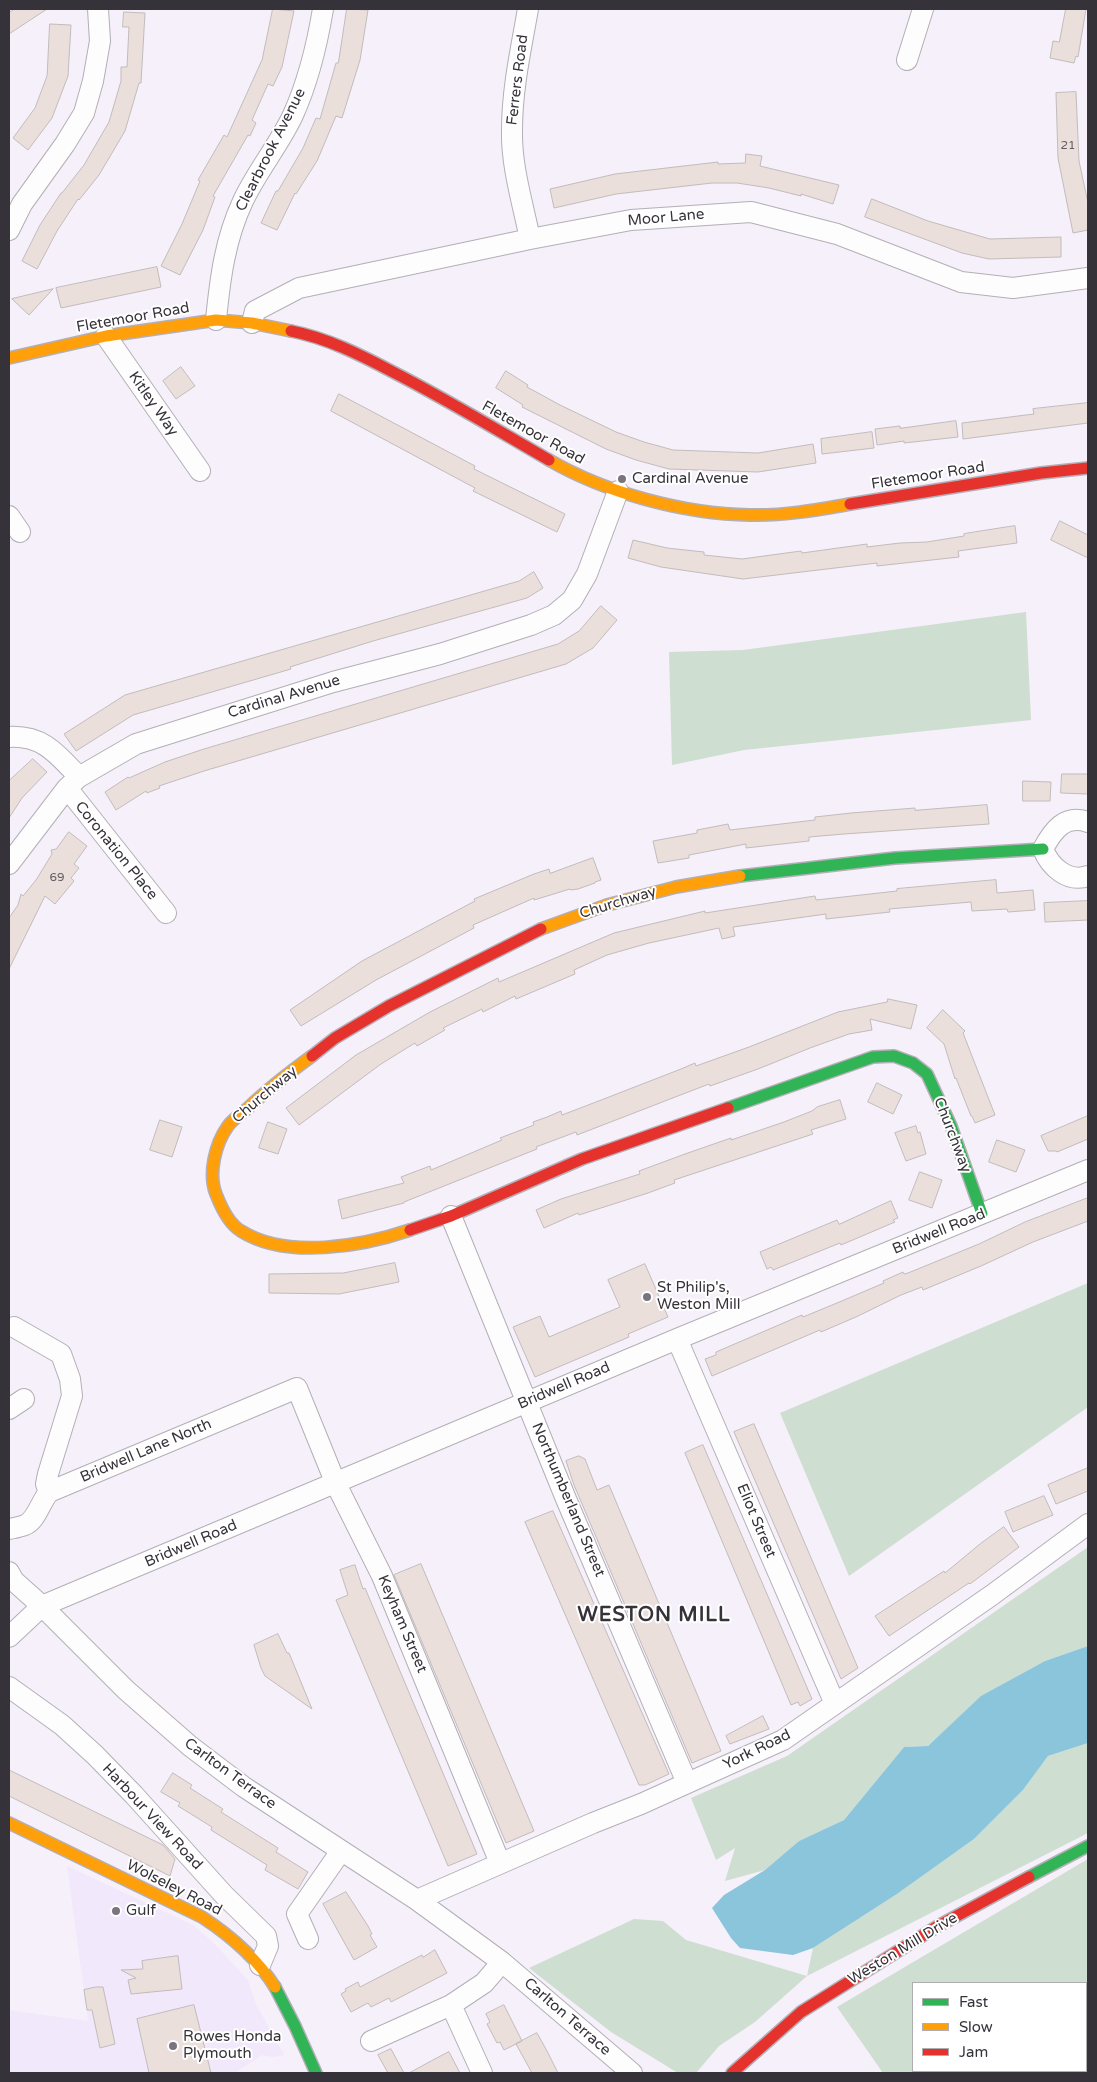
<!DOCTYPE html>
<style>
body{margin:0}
#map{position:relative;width:1097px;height:2082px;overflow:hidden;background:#f5f0f9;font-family:"Varela Round",sans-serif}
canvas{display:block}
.frame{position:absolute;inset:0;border:10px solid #36323a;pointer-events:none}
.legend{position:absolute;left:912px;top:1982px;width:175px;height:90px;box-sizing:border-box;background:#fff;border:1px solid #afadb0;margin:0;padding:6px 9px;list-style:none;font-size:15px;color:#36323a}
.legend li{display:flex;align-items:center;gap:10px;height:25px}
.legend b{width:25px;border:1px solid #afadb0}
</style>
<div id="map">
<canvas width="1097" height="2082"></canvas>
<div class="frame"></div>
<ul class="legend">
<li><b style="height:6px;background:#30b455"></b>Fast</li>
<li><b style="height:6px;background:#ff9f0a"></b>Slow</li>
<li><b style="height:6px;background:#e5322d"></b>Jam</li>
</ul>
</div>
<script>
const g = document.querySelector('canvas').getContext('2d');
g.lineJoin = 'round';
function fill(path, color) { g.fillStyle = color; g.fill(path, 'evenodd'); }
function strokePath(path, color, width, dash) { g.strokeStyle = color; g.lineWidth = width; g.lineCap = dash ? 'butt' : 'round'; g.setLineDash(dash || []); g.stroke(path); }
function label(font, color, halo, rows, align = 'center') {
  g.font = font + ' "Varela Round",sans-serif'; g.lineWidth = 4; g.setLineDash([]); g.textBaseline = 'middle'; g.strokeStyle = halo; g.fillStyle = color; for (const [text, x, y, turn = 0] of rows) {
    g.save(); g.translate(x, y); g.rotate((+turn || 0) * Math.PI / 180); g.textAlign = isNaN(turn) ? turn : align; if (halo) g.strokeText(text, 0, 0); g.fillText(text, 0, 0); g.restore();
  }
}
const built = new Path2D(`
 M67 1866 193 1925 213 1942 248 1980 256 2004 284 2055 273 2057 262 2055 235 2073H9V2010L88 2021Z`);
const green = new Path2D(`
 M1026 612 1031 720 744 750 672 765 669 652 743 650Z
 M1088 1283V1407L849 1576 780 1413Z
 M1088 1547V1646L1045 1661 982 1696 928 1746 904 1747 844 1820 799 1841 765 1870 725 1881 735 1848 716 1860 691 1798 787 1756Z
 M1088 1743V1833L807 1976 755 2022 719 2046 696 2073H678L611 2032 529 1968 634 1919 663 1921 686 1940 807 1976 813 1948 897 1894 974 1839 1023 1790 1048 1756Z
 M1088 1859V2073H883L837 2007ZM913 1983H1086V2071H913Z`);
const water = new Path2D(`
 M1088 1646V1743L1048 1756 1023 1790 974 1839 897 1894 813 1948 793 1955 740 1948 731 1938 712 1908 724 1895 765 1870 799 1841 844 1820 904 1747 928 1746 981 1696 1045 1661Z`);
const building = new Path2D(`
 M15 9H47L9 34V13Z
 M273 9 294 11 282 67 273 86 268 84 252 120 256 123 250 136 248 135 213 196 215 197 203 230 180 275 161 266 182 224 200 181 198 180 224 135 227 137 262 60Z
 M347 9 368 10 360 60 342 118 336 116 317 161 296 194 295 193 277 230 261 223 276 191H278L303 148 316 118 320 119 336 63H338Z
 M1066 9H1086L1078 57 1076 56 1074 63 1050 58 1053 41 1059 42Z
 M124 12 145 13 141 83H139L125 131 99 175 79 200 78 199 57 231 37 269 22 261 40 225 61 193H62L84 165 109 122 121 81V67H127L129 27H123Z
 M50 24 71 25 68 76 52 118 28 150 13 138 35 108 47 76Z
 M1076 92 1079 161 1088 203V230L1073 233 1058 158 1056 93Z
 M746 154 762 156 760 166 839 185 833 204 801 194V196L769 188 737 183H712L616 194 554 208 550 189 615 174 718 162V164L745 163Z
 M872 199 928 221 990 239 1061 237V257L989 259 962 253 865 217Z
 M157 267 161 287 61 308 56 288Z
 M53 289 29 315 12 299Z
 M181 367 195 386 176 399 163 381Z
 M506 371 528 385 527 387 560 405 616 432 644 442 673 450 758 453 813 444 816 463 758 472 669 469 636 460 606 449 522 407 523 405 496 388Z
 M339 394 475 466 474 469 565 514 557 532 473 491 475 488 331 411Z
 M1088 403V423L963 439 962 423 1034 414 1033 409Z
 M956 421 958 437 904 443V441L877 445 875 429 900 426V428Z
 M872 432 874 448 822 454 821 439Z
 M1060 521 1088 535V558L1051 540Z
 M1015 526 1017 543 958 551 959 557 877 566V563L743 579 661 567 628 558 633 540 667 548 704 552V555L742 559 801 551 802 553 867 544V547L900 543 927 542 964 536V534Z
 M534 572 543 588 527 598 373 641 290 667 291 669 133 715 76 751 64 734 125 695 519 581Z
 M601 606 617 620 593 648 566 664 204 771 159 786 160 788 147 793 146 791 116 810 105 792 128 777 129 778 165 762 204 749 558 644 579 631Z
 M33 759 47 772 22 798 9 818V781Z
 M1062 774H1088V794L1061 793Z
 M1023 781 1051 782 1050 801H1023Z
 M987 805 989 824 844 834 809 837V841L746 848V844L689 855V858L658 863 653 841 697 833V830L728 824 730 830 815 820V817L851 813 915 808V810Z
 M69 832 87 846 74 864 79 868 71 878 74 881 55 904 45 896 9 969V918L18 905 21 894 23 896 36 880 52 854 51 850 56 849Z
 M593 858 601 880 595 882V883L578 889 571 890 570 889 534 900V898L473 925 474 928 376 980 301 1026 290 1010 362 961 475 901 474 899 534 874 549 869 550 873Z
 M996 880 997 893 1033 890 1035 910 1008 912 1007 909 972 911 971 902 889 909 890 912 826 919V914L733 927 735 936 722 939 719 928 649 943 607 955 574 970 575 974 516 999 515 996 483 1012 482 1009 443 1028 445 1030 417 1046 415 1043 381 1064 299 1125 286 1108 356 1055 430 1012 498 978 499 982 614 933 705 911V913L815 896 816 900 897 891V889Z
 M1088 901V920L1045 922 1044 903Z
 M888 999 917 1005 911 1029 870 1019 872 1030 849 1034 810 1048 758 1069 710 1086 709 1084 577 1135 576 1132 536 1147 537 1149 404 1202V1203L342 1219 338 1200 404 1183 401 1177 430 1166 431 1170 450 1162 502 1140 500 1138 534 1125 533 1122 547 1117 561 1111 562 1115 596 1102 681 1069 695 1063 696 1066 749 1047 838 1012 887 1002Z
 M943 1010 965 1031 963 1033 995 1115 975 1123 972 1116H971L956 1078 955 1079 944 1044 927 1028Z
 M877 1083 902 1095 893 1114 868 1102Z
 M840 1100 846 1119 811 1130 813 1134 674 1180 675 1183 648 1193 579 1215 578 1213 544 1228 536 1210 561 1199 640 1174 639 1171 685 1154 731 1138V1140L737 1138 784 1122 812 1111 817 1107Z
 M1088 1116V1139L1057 1152 1056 1151H1048L1041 1136Z
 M160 1120 182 1127 172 1157 150 1150Z
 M268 1122 287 1129 278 1154 259 1148Z
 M916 1126 918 1133 920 1132 926 1154 906 1161 895 1133Z
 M997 1140 1025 1150 1016 1172 989 1162Z
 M920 1172 942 1180 932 1208 909 1200Z
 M1088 1198V1221L1033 1242 981 1266 923 1290 922 1287 901 1295 856 1317 821 1332 820 1330 712 1376 705 1359 716 1355V1352L802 1315 803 1317 837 1303 884 1283 883 1281 903 1272 904 1274 908 1273 979 1244 1025 1222Z
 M891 1201 898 1218 893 1220 895 1222 841 1245 840 1243 773 1270 771 1267 767 1269 760 1252 837 1220 839 1224Z
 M395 1263 399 1282 339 1294 269 1293V1274L343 1273Z
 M645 1264 668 1317 628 1334 629 1337 535 1377 513 1327 540 1316 549 1337 620 1307 608 1280Z
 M754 1424 858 1668 841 1679 734 1432Z
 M703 1445 812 1699 800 1706 798 1702 791 1705 685 1453Z
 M579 1456 585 1459 597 1490 609 1485 721 1751 692 1763 574 1485 566 1461Z
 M1088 1468V1491L1056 1504 1048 1485Z
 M1044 1496 1053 1515 1013 1532 1005 1512Z
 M553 1511 669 1774 645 1785H639L525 1522Z
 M1004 1527 1019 1547 970 1584 969 1583 889 1636 875 1616 944 1571 945 1573 980 1544Z
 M421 1564 534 1831 506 1843 394 1575Z
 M355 1565 363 1589 365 1588 477 1854 448 1866 336 1600 348 1595 340 1570Z
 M278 1634 287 1653H289L312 1709 265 1676 261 1668 254 1645Z
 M763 1716 769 1729 730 1744 726 1736Z
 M9 1770 163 1845 175 1859 170 1876 9 1796Z
 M173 1773 192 1785 190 1788 223 1809 221 1812 278 1848 276 1852 308 1872 298 1889 265 1870 267 1865 211 1830 212 1827 178 1806 180 1803 161 1792Z
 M346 1892 368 1926 372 1934 370 1935 377 1947 354 1960 323 1904Z
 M435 1950 447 1973 391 2002 389 1998 371 2007 368 2003 351 2012 341 1994 346 1991 345 1989 358 1982 360 1987 422 1955 423 1957Z
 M178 1956 182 1989 131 1994 128 1980 136 1978 121 1970 143 1969 142 1961Z
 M96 1987H103L115 2044 100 2048 92 2010H87L84 1990Z
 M194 2005 211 2073H149L137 2019Z
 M504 2005 522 2041 504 2050 500 2042 497 2043 487 2024 490 2022 486 2014Z
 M537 2033 547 2051 558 2073H532L516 2044Z
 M391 2049 404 2073H388L378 2055Z
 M449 2052 460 2073H409L431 2061Z`);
const street = new Path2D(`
 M528 9C521 49 512 89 512 130 511 166 523 204 530 239
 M907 60 923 9
 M9 230 22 204 65 144 84 113 93 81 100 41 98 9
 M216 320C220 279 225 239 243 201 257 171 279 145 293 115 308 82 317 45 323 9
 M252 323 255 311 299 288 530 239 631 220 751 212 837 234 961 282 1013 288 1088 278
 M106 336 200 471
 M9 516 20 532
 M9 737C43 735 57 754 79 777
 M67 788 166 913
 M1088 822C1065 814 1053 830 1043 849 1050 867 1068 883 1088 876
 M9 864 67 788 79 777 136 744 333 682 440 654 531 625 554 615 572 600 587 574 618 491
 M451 1216 566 1499 687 1783
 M14 1327 61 1354 70 1379 72 1396 48 1474 46 1484 49 1492
 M677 1339 835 1704
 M9 1409 24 1399
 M9 1529C14 1528 20 1527 25 1525 36 1521 41 1501 49 1492L297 1388 336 1484 382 1576 500 1863
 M9 1572 14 1581 42 1606 126 1690 190 1746 244 1787 417 1900 502 1962 632 2073
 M9 1637 42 1606 677 1339 1088 1170
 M9 1687 62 1725 95 1755 134 1795 224 1895 266 1936 268 1946 260 1965
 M417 1900 593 1823 641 1804 783 1740 992 1595 1088 1524
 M308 1939 297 1914 341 1851
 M451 2005 482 2073
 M371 2041 451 2005 484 1983 502 1962`);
const fast = new Path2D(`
 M740 876 895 858 1043 849
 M728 1108 873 1057 894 1056 913 1063 927 1074 951 1126 982 1214
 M1029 1877 1088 1846
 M275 1987 295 2026 316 2073`);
const slow = new Path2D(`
 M9 358 106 336 216 320 252 323 291 331
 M549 460C606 493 684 514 750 515 783 516 817 510 850 504
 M541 929 607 905 676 887 740 876
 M312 1056C290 1072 268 1089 248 1108 241 1114 233 1119 228 1126 215 1144 208 1174 216 1194 221 1207 229 1224 241 1231 287 1260 363 1246 410 1230
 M9 1823 202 1917C231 1936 256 1957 275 1987`);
const jam = new Path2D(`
 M291 331C327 338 361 355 393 372 446 399 497 430 549 460
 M850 504 1041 473 1088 468
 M312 1056 335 1038 389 1006 541 929
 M410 1230 451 1216 582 1159 728 1108
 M732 2073 801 2012 938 1926 1029 1877`);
const markers = [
 [622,479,5,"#79747d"],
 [647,1297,5,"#79747d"],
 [116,1911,5,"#79747d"],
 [173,2046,5,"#79747d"]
];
const numberNames = [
 ["21",1068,146],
 ["69",57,878]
];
const streetNames = [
 ["Ferrers Road",518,80,-83],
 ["Clearbrook Avenue",271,150,-63],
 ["Moor Lane",666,218,-5],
 ["Fletemoor Road",133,318,-10],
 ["Kitley Way",153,404,55],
 ["Fletemoor Road",533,433,29],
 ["Fletemoor Road",928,476,-9],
 ["Cardinal Avenue",284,697,-17],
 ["Coronation Place",116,851,51],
 ["Churchway",618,903,-17],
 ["Churchway",265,1095,-40],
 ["Churchway",952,1135,69],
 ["Bridwell Road",939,1232,-22],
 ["Bridwell Road",564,1386,-23],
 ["Bridwell Lane North",146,1451,-23],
 ["Northumberland Street",568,1500,67],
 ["Eliot Street",756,1521,67],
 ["Bridwell Road",191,1544,-23],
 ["Keyham Street",402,1624,67],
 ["York Road",757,1750,-26],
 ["Carlton Terrace",230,1774,36],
 ["Harbour View Road",152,1817,47],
 ["Wolseley Road",174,1888,27],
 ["Weston Mill Drive",903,1949,-31],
 ["Carlton Terrace",567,2017,41]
];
const poiNames = [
 ["Cardinal Avenue",632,479],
 ["St Philip's,",657,1288],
 ["Weston Mill",657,1305],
 ["Gulf",126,1911],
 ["Rowes Honda",183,2037],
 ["Plymouth",183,2054]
];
const districtNames = [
 ["WESTON MILL",654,1616]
];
fill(built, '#f2e8fb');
fill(green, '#ceded0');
fill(water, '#8ac5dc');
fill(building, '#ebdfdc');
strokePath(building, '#c1bbbc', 1);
strokePath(street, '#b3afb6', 22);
strokePath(fast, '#b3afb6', 14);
strokePath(slow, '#b3afb6', 14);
strokePath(jam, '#b3afb6', 14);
strokePath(street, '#fefdfe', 20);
strokePath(fast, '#30b455', 11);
strokePath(slow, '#ff9f0a', 11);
strokePath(jam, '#e5322d', 11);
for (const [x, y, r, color] of markers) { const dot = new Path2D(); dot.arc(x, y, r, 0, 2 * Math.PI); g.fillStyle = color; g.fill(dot); strokePath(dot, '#fff', 2); }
label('12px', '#635d62', null, numberNames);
label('15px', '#36323a', '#fff', streetNames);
label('15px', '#36323a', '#fff', poiNames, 'left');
g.letterSpacing = '1px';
label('bold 20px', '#36323a', '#fff', districtNames);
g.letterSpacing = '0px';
</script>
